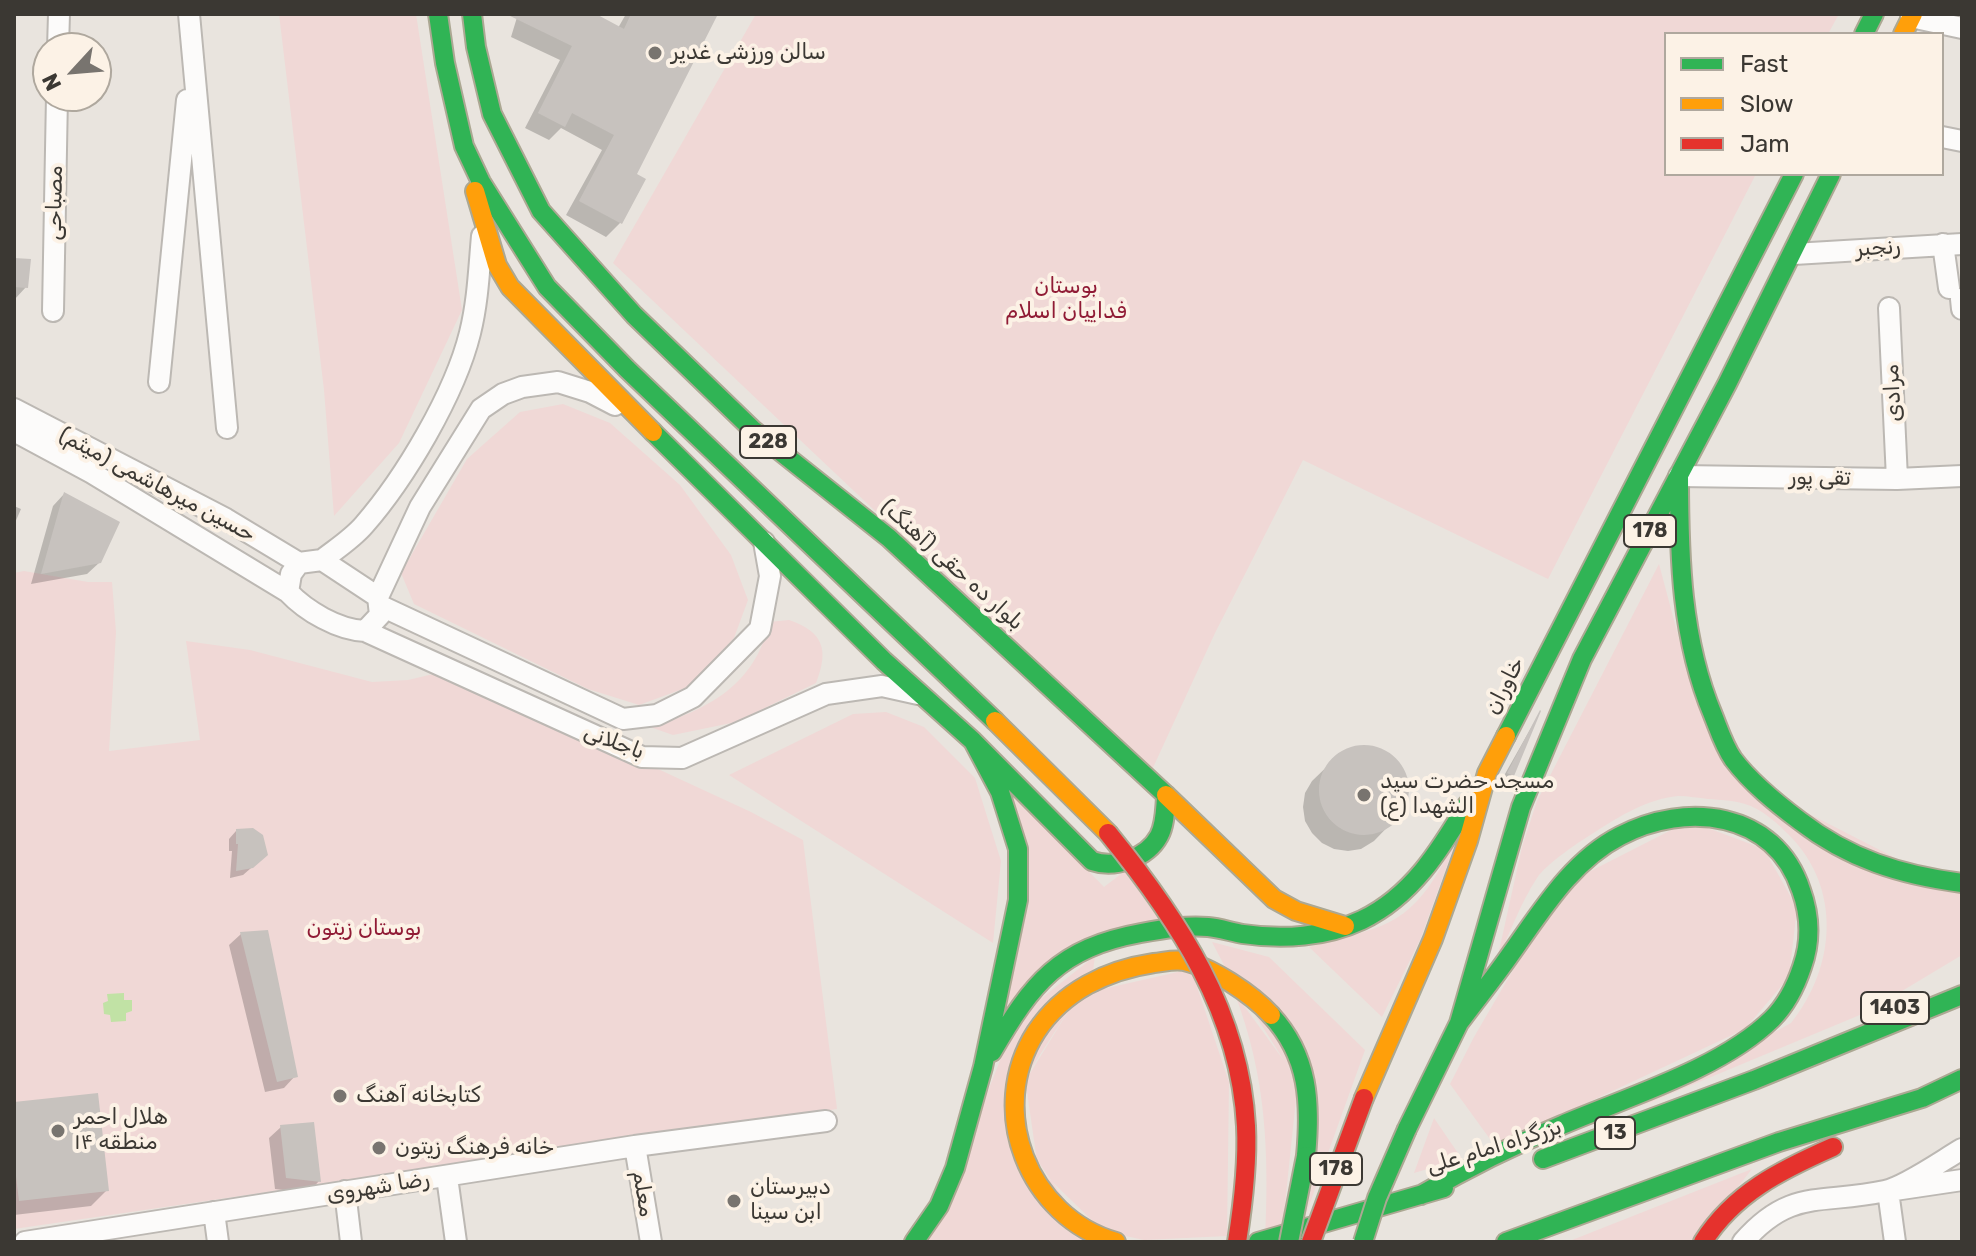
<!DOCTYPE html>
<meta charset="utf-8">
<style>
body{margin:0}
#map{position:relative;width:1976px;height:1256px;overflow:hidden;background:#e9e4de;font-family:Rubik,sans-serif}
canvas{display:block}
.frame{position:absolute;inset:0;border:16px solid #3b3833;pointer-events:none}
.legend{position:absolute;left:1664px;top:32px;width:280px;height:144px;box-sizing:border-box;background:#fcf2e6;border:2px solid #afa89e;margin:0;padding:10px 14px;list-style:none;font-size:24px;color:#3b3833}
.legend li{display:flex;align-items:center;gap:16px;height:40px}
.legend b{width:40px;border:2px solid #afa89e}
.north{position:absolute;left:32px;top:32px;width:80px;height:80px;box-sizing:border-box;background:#fcf2e6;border:2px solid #afa89e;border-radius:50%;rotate:244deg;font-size:22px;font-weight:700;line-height:32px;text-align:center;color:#3b3833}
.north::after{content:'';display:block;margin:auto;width:28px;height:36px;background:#78746f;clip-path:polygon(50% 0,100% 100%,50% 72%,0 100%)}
</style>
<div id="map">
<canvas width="1976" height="1256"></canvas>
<div class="frame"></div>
<ul class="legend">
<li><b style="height:10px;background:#30b455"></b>Fast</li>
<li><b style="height:10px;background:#ff9f0a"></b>Slow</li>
<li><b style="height:10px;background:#e5322d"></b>Jam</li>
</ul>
<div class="north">N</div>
</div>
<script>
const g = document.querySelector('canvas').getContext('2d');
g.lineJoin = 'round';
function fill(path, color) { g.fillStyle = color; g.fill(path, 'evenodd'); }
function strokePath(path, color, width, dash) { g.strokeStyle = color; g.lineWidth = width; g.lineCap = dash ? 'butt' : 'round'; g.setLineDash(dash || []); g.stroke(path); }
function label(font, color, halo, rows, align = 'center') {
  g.font = font + ' Rubik,"Noto Sans Arabic",sans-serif'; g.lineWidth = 8; g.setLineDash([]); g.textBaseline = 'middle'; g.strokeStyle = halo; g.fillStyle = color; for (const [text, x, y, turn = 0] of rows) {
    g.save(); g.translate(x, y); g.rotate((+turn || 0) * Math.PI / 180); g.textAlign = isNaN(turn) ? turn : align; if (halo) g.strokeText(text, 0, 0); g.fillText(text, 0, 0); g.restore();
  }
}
const green = new Path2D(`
 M279 14H416L462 310 399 443 334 516 324 390Z
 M756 14H1839L1828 34H1666V174H1756L1548 579 1303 460 1215 633 1151 772 613 263Z
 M563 404 610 423 680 485 731 555 748 600 734 638 691 686 639 705 588 689 414 604 401 573 467 459 520 412Z
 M1659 564 1695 699 1735 776 1962 892V955L1867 1012 1639 1107 1791 1023C1836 967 1842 888 1789 835 1777 823 1762 809 1745 804 1733 800 1720 800 1708 799 1699 798 1688 796 1678 796 1647 799 1620 816 1595 832 1579 842 1547 863 1537 878 1521 902 1510 933 1497 960L1522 847 1537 801Z
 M24 571 88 582H112L116 632 109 751 200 740 186 641 250 650 372 682 408 680 446 671 751 812 803 840 837 1109 14 1229V573Z
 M789 620C824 632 829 650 816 683L736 722 673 735 650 727C706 711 756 685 769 622Z
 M886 712 924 727 975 778 1001 861 993 943 729 775 853 714Z
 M1012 793 1104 887 1125 871 1162 920 1124 926 1000 1023Z
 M1689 821 1764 849 1797 908 1789 977 1745 1029 1495 1146 1450 1084 1474 1037 1527 946 1577 878Z
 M1463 822 1420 940 1382 1017 1309 947C1332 940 1358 935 1381 926 1426 908 1444 862 1463 822Z
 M1212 942 1269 957 1365 1050 1296 1242 1316 1111 1226 969Z
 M1095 956 1093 971 1005 1114 1094 1242H928L1007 1043 1029 1008Z
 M1191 969 1229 1082 1227 1236 1144 1240 1103 1231 1038 1168 1025 1078 1072 1005 1094 991Z
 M1234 992 1298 1080 1281 1242H1265C1269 1153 1267 1077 1234 992Z
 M1434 1118 1462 1159 1414 1173Z
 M1752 1169 1694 1242H1567Z`);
const water = new Path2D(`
 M124 993V1000H132V1011L126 1013V1021L111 1022 110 1015 104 1014 103 1003 108 1001 107 994Z`);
const shadow = new Path2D(`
 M518 14H591L618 28 626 14H716L634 175 620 223 606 237 566 215 602 150 561 128 549 140 525 128 560 60 511 37Z
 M14 240H16L15 260 26 287 15 299Z
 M64 494 100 562 87 574 31 584 53 506Z
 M14 506 21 509 14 525Z
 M1536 719 1512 775 1505 783 1501 781Z
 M1366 747 1381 750 1393 758 1402 770 1407 784 1406 799 1401 813 1374 841 1361 849 1348 851 1334 849 1322 843 1312 833 1305 821 1303 807 1305 793 1312 781 1339 755 1351 749Z
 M236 831 258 862 243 875 230 878 232 851H229V839Z
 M241 934 295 1076 284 1088 265 1092 229 945Z
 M14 1104 107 1190 91 1206 14 1215Z
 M281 1127 319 1181 308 1193 275 1189 269 1138Z`);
const building = new Path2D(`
 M506 14H596L624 29 631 14H718L637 174 646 179 622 224 579 201 614 135 572 113 565 127 538 113 572 46Z
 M14 258 31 259 28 288 14 287Z
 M64 492 120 522 101 563 41 574Z
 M1540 710 1541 711 1514 776 1507 773Z
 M1319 790a45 45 0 1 1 90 0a45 45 0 1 1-90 0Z
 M253 828 263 835 268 855 253 868 236 871 238 844H236V829Z
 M268 930 298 1077 277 1082 240 932Z
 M98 1093 109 1191 19 1201 14 1160V1102Z
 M314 1122 321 1182 286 1178 280 1125Z`);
const street = new Path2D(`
 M189 14 227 428
 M1911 17 1962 28
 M58 48 59 14
 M1942 137 1962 141
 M1943 244 1949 288
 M1794 254 1962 244
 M1961 299 1962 309
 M1889 308 1897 479
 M53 311 57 96
 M159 382 187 100
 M14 409 226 519 299 563
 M14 431 92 473 288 592
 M1679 476 1897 479 1962 476
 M322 560C336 549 352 539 364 525 405 478 455 394 470 333 478 301 479 269 482 236
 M322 560 378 597 380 615 365 631C338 630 306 611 288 592L291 574 299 563Z
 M378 597 420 507 481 409 503 394 522 387 558 382 590 392 615 405
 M379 605 623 719 657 715 693 697 760 629 770 576 764 542
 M365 631 642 757 682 758 826 694 882 686 918 694
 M635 1146 651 1242
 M447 1177 456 1242
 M345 1191 351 1242
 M214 1212 218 1242
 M25 1242 635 1146 826 1121
 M1743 1242C1791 1187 1822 1205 1885 1191 1905 1187 1943 1160 1962 1149
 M1895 1242 1888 1191 1962 1180`);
const fast = new Path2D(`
 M438 14 445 63 464 146 481 182 547 287 627 369 995 721
 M472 14 476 47 492 114 541 211 634 315 752 429 889 538 1166 795
 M1864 34 1874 14
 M653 432 884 661 973 741 1092 861C1115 869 1147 858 1159 836 1165 825 1165 810 1166 798
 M1679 476C1679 557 1681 639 1713 715 1719 730 1724 746 1733 759 1751 783 1776 803 1800 821 1849 859 1901 875 1962 883
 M1506 736 1794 174
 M1271 1015C1309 1056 1311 1103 1306 1156
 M992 1052C1032 983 1059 948 1141 933 1163 929 1186 925 1208 927 1220 928 1231 932 1243 934 1283 940 1326 937 1362 920 1412 896 1440 850 1467 805
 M1407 1129 1459 1023 1521 807 1582 659 1727 384 1831 174
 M1543 1159 1754 1080 1962 995
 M1421 1195C1467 1168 1513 1145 1562 1125 1627 1097 1721 1069 1772 1019 1786 1005 1796 985 1802 967 1811 942 1810 915 1801 890 1775 811 1686 801 1620 836 1571 861 1541 912 1510 955 1494 978 1476 1000 1459 1023
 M914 1242 939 1206 955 1168 983 1067 1018 900V849L1000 792 973 741
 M1258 1242 1444 1188
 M1506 1242 1779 1142 1922 1098 1962 1079`);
const slow = new Path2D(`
 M1903 34 1913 14
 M475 191 497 265 510 287 653 432
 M995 721 1108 833
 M1166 795 1274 899 1296 911 1345 926
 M1364 1098 1433 939 1468 841 1487 773 1506 736
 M1116 1242C1028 1217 986 1110 1036 1032 1063 991 1107 970 1154 963 1164 962 1174 959 1184 961 1211 967 1252 994 1271 1015`);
const jam = new Path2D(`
 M1703 1242C1734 1193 1781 1170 1833 1147`);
const fastBridge = new Path2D(`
 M1289 1242 1306 1156
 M1363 1242 1377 1198 1407 1129`);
const jamBridge = new Path2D(`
 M1108 833C1178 919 1240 1012 1246 1126 1248 1165 1243 1204 1237 1242
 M1311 1242 1364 1098`);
const markers = [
 [655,53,8,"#78746f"],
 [1364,795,8,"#78746f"],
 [340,1096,8,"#78746f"],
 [58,1131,8,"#78746f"],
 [379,1148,8,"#78746f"],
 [734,1201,8,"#78746f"]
];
const shields = [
 [768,442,56],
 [1650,531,52],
 [1895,1008,68],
 [1615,1133,40],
 [1336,1169,52]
];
const shieldNames = [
 ["228",768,442],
 ["178",1650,531],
 ["1403",1895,1008],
 ["13",1615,1133],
 ["178",1336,1169]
];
const poiNames = [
 ["سالن ورزشی غدیر",671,53],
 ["مسجد حضرت سید",1380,782],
 ["الشهدا (ع)",1380,807],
 ["کتابخانه آهنگ",356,1096],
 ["هلال احمر",74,1118],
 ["منطقه ۱۴",74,1143],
 ["خانه فرهنگ زيتون",395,1148],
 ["دبیرستان",750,1188],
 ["ابن سینا",750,1213]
];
const streetNames = [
 ["مصباحی",55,203,-89],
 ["رنجبر",1878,248,-4],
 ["مرادی",1893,393,-93],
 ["تقی پور",1820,478,1],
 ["حسین میرهاشمی (میثم)",157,485,28],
 ["بلوار ده حقی (آهنگ)",952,565,42],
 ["خاوران",1505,686,-63],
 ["باجلانی",614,742,21],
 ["بزرگراه امام علی",1494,1147,-17],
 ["رضا شهروی",378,1187,-9],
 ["معلم",643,1194,81]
];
const parkNames = [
 ["بوستان",1066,287],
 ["فداییان اسلام",1066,312],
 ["بوستان زیتون",364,929]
];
fill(green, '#f0d8d6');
fill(water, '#c1e2a5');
fill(shadow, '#0003');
fill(building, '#c7c2be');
strokePath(street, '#bcb8b3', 24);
strokePath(fast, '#aca893', 22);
strokePath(slow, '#aca893', 22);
strokePath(jam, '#aca893', 22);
strokePath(street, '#fcfbfa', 20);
strokePath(fast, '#30b455', 18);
strokePath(slow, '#ff9f0a', 18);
strokePath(jam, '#e5322d', 18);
strokePath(fastBridge, '#aca893', 22, []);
strokePath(jamBridge, '#aca893', 22, []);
strokePath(fastBridge, '#30b455', 18);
strokePath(jamBridge, '#e5322d', 18);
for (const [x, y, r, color] of markers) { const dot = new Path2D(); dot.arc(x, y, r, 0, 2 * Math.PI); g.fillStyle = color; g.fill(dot); strokePath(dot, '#fcf2e6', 3); }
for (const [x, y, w] of shields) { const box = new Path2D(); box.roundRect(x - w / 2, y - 16, w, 32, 6); g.fillStyle = '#fcf2e6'; g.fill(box); strokePath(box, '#3b3833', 2); }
label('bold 20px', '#3b3833', null, shieldNames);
label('22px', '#3b3833', '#fcf2e6', poiNames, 'left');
label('22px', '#3b3833', '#fcf2e6', streetNames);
label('22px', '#901b35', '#fcf2e6', parkNames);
</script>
